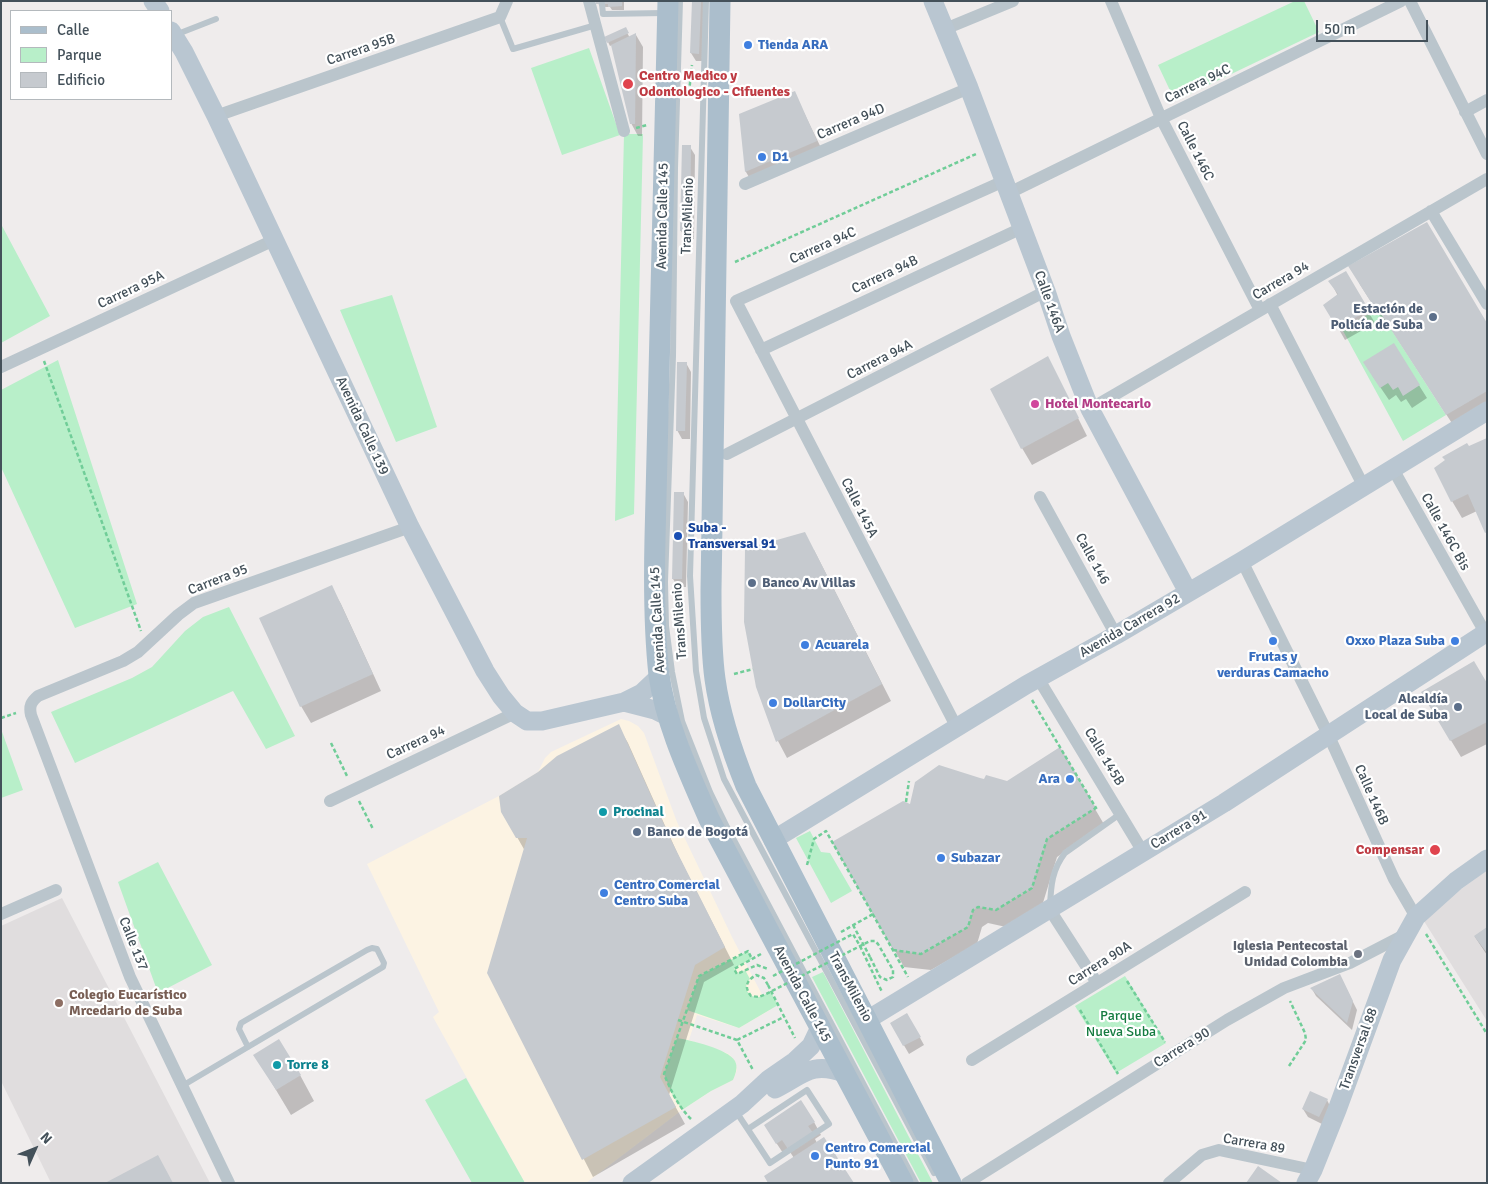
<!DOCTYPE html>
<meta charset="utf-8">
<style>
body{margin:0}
#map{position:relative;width:1488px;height:1184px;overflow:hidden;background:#efecec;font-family:Signika,sans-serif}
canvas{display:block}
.frame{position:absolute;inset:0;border:2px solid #44515a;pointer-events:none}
.legend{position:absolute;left:10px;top:10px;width:162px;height:90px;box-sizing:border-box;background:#fff;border:1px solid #b4b9bd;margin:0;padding:6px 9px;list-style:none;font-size:15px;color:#44515a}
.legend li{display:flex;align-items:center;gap:10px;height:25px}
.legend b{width:25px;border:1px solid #b4b9bd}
.north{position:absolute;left:10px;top:1124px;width:50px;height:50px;-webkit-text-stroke:4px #fff;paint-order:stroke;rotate:46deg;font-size:14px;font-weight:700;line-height:20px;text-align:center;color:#44515a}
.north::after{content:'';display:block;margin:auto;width:18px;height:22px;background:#44515a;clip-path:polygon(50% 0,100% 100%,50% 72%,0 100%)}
.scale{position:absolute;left:1316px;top:20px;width:112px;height:22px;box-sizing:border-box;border:2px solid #44515a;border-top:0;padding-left:6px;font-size:15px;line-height:18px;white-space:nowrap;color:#44515a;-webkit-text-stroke:4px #fff;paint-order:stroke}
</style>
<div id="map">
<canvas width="1488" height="1184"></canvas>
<div class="frame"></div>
<ul class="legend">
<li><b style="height:6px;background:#abbecc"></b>Calle</li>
<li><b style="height:14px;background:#b8efc9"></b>Parque</li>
<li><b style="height:14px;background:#c6cacf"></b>Edificio</li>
</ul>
<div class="north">N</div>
<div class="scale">50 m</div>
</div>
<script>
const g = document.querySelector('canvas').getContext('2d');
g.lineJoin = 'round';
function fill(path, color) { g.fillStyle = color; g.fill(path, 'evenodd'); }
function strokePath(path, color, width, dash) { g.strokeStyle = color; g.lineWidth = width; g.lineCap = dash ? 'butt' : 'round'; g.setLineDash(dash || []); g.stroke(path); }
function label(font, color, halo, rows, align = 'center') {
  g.font = font + ' Signika,sans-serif'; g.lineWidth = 4.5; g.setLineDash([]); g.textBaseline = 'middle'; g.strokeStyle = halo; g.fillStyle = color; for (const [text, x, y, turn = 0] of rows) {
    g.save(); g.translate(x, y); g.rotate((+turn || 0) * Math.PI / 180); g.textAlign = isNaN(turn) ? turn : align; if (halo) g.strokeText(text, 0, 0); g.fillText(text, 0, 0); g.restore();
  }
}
const commercial = new Path2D(`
 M621 719 629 721 638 726 644 733 677 822 732 937 770 1010 739 1028 697 1015 689 1040 729 1054 735 1061 737 1070 733 1080 711 1091 682 1110 586 1183H525L433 1017 439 1012 367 864 499 796 538 772 545 758 551 752Z`);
const education = new Path2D(`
 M1487 870V1021L1422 918Z
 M62 898 210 1183H51L1 1081V926Z`);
const green = new Path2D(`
 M1295 1H1304L1319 32 1175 101 1158 65Z
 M589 48 620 135 562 155 531 68Z
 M624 134H643L634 514 615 521Z
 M1 224 50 316 1 343Z
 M392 295 437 427 396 442 340 310Z
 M1378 309 1446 415 1403 441 1342 329Z
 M58 360 137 604 75 628 1 467V390Z
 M229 607 295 736 266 749 233 691 75 763 51 712 132 678 152 667 185 631 203 617Z
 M1 729 23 790 1 798Z
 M810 831 821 852 830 853 852 891 831 903 796 838Z
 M158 862 212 965 158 993 118 882Z
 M748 951 752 959 734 968 737 974 745 970 750 979 746 983 747 991 751 996 759 997 771 992 778 1005 739 1028 687 1010 699 976Z
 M823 972 933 1183H921L812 977Z
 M1125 976 1166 1043 1116 1073 1075 1006Z
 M677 1038C689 1040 729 1049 735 1061 738 1067 736 1073 733 1080L711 1091 682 1110 672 1094 664 1074Z
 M466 1078 525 1183H472L425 1100Z`);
const shadow = new Path2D(`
 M597 1H624V10H612L610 7H600Z
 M693 1H705L703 61H696L691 53Z
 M625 29 630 38 636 35 643 47 642 136H638L631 123 612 45 610 46 606 38Z
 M794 92 824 154 753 184 746 172 740 115Z
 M690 147 695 155 694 239H686L681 231Z
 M1345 273 1375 323 1345 340 1325 305 1338 296 1330 281Z
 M1359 283 1487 324V414L1457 431 1389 326 1387 327Z
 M1393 344 1427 398 1412 408 1406 399 1401 402 1396 395 1389 400 1372 375Z
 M1048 358 1087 436 1032 465 1022 448Z
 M686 363 691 372 690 439H682L677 430Z
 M1487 440V533L1477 511 1462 518 1452 501 1469 448Z
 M683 493 688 502 686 587H678L673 579Z
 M814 550 891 701 787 758 778 741 757 686Z
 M331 587 341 604 381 691 311 723 301 706Z
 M1487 686V744L1461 757 1432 709Z
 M618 726 628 743 680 859 734 965 704 982 669 1095 685 1124 593 1177 489 973 525 851 517 837Z
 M1060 749 1105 826 1057 857 1042 906 1006 927 988 923 982 927 977 944 931 970 904 967 834 842 911 805 980 779 1007 782Z
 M1487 928V955L1475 937Z
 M1344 984 1357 1010 1352 1030 1316 996 1312 989Z
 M907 1014 924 1045 909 1054 891 1023Z
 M255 1055 300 1075 314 1101 291 1115Z
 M1327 1100 1331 1108 1324 1125 1308 1117 1303 1109Z
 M814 1122 821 1135 815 1139 817 1143 794 1158 790 1152 785 1156 773 1138Z`);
const building = new Path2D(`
 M596 1H622V6L608 7V4H596Z
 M692 1H701L699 54 690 53Z
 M626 27 629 33 607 43 604 37Z
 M636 33 635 124H630L611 45Z
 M795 91 817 141 745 172 739 114Z
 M682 145H691L690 231H680Z
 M1427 222 1487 323V391L1446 415 1378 309 1376 310 1348 266Z
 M1346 271 1369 310 1337 328 1323 305 1338 294 1328 281Z
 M1394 343 1420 385 1403 396 1398 387 1393 390 1388 383 1380 388 1363 362Z
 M1048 356 1079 418 1021 449 990 389Z
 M677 362H687L685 431H676Z
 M1487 438V532L1485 533 1468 494 1451 502 1434 468 1445 460 1442 457 1467 443 1469 446Z
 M674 492H684L682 579H672Z
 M805 532 882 684 776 742 756 687 744 622 745 549Z
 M332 585 373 674 300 707 259 618Z
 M1474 661 1487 683V722L1450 741 1421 692Z
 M619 724 671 840 725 947 695 965 660 1077 676 1107 582 1160 487 973 527 838H516L501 812 499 796 538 772 557 756Z
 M1060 747 1096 808 1047 839 1032 888 996 910 978 907 973 910 968 927 921 954 893 950 832 842 903 801 910 804 915 782 939 765 980 778 984 779 986 775 1007 781Z
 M1487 927V953L1474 936Z
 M1340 974 1353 1001 1347 1023 1310 988Z
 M907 1013 921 1037 903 1046 890 1023Z
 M279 1039 301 1075 276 1090 253 1055Z
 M1310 1091 1328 1099 1319 1117 1302 1109Z
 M801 1100 815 1122 808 1126 813 1133 788 1149 782 1140 776 1144 764 1125Z
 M824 1137 854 1183H768L764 1176Z
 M158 1155 173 1183H105Z
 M1258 1166 1282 1183H1246Z`);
const path = new Path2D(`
 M689 92 692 65
 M636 128 647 125
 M735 262 976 154
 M44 361 141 631
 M677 598 680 637
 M734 674 753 669
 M1032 700 1096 808
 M1 718 16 713
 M331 743 348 778
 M359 801 373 829
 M906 802 909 781
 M807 865 814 839 826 831 908 977
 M853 925 870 957
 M841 932 873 914
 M1426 934 1487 1034
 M860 946 882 992
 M893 950 921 954 968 927 973 910 978 907 996 910 1032 888 1047 839 1099 806
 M761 954 734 969 737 974 757 965 768 969
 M1127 981 1165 1042
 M768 985 795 1038
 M1080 1010 1118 1074
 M678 1020 737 1040 753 1070
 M737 1040 784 1017
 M1289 1066 1306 1040 1305 1033 1290 1001
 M691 1119C678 1106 671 1091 664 1074L699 976 748 951 752 959`);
const lane = new Path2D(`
 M680 1 675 168 673 356 665 582 666 626 672 672 682 721 710 792 727 827 916 1183
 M706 1 690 576 696 671 704 718 724 779 934 1173
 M602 4 603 14 664 13
 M500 17 513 49 596 25
 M175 35 216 19
 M1050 906C1051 885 1052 870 1065 853L1120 814
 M182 1086 378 970 383 967 384 963 377 949 372 948 367 950 241 1023 239 1029 248 1047
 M735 1110C747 1128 759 1146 770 1163L829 1124 807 1090 748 1129`);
const street = new Path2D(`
 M589 1 624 131
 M1111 1 1161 118 1260 310
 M1410 1 1487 154
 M945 29 1013 1
 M1465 112 1487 100
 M216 116 500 17 507 1
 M745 184 969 88
 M1009 193 1401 1
 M1431 211 1487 304
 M1270 304 1364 487
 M761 350 1022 228
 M1 367 274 240
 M1090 409 1487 179
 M727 454 1046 291
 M1393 469 1487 636
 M1040 497 1116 635
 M1242 561 1328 734 1394 879 1416 917
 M1038 678 1143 852
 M957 728 736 301 1004 181
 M330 801 515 713
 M1050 910 1097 983
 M1 914 56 890
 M972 1060 1245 892
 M229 1183 130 977 31 715C29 706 31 702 38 696L123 661 138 652 178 615 194 603 410 527
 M967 1183 1227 1020 1284 988 1350 963 1406 934
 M1169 1183 1202 1155 1219 1150 1313 1170`);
const secondary = new Path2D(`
 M153 1 160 11
 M933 1 969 88 1046 291 1061 336 1090 409 1188 592
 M171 31 184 52 216 116 410 527 485 671 501 696 515 713 527 721H542L624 702 642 693 660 676
 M624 702 655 710 669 717
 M773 840 1026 685 1116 635 1242 561 1487 411
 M867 1020 1224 803 1487 632
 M775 1089C803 1075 811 1061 844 1073
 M632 1183 742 1104 769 1079 795 1061 811 1046 820 1027
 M1306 1183 1313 1170 1337 1110 1392 960 1416 917 1456 881 1487 859`);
const primary = new Path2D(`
 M668 1 655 538C654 583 654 630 659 675 666 725 689 773 709 819L903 1183
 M720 1 711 590C711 620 711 650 715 679 720 716 732 751 746 786L951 1183`);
const pathBridge = new Path2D(`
 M773 976 853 934 860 946
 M768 985 764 978 756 975C746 981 744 987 751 996L759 997 766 994 870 941H875L878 944 893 970V977L887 980 880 977 870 957`);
const markers = [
 [748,45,5,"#3f7fe0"],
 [628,84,6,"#e0444e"],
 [762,157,5,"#3f7fe0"],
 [1433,317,5,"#5c6f8a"],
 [1035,404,5,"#d1479c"],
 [678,536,5,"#1a4fb4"],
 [752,583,5,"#5c6f8a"],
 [1273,641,5,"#3f7fe0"],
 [1455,641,5,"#3f7fe0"],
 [805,645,5,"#3f7fe0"],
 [773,703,5,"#3f7fe0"],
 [1458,707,5,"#5c6f8a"],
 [1070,779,5,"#3f7fe0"],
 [603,812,5,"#0f9aa8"],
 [637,832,5,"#5c6f8a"],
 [1435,850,6,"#e0444e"],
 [941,858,5,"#3f7fe0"],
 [604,893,5,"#3f7fe0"],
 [1358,954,5,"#6b7280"],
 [59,1003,5,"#8d6e63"],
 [277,1065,5,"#0f9aa8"],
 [815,1156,5,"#3f7fe0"]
];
const shopNames = [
 ["Tienda ARA",758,45],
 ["D1",772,157],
 ["Oxxo Plaza Suba",1445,641,"right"],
 ["Acuarela",815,645],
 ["Frutas y",1273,657,"center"],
 ["verduras Camacho",1273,673,"center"],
 ["DollarCity",783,703],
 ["Ara",1060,779,"right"],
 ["Subazar",951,858],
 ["Centro Comercial",614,885],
 ["Centro Suba",614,901],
 ["Centro Comercial",825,1148],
 ["Punto 91",825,1164]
];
const streetNames = [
 ["Carrera 95B",361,50,-19],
 ["Carrera 94C",1198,84,-26],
 ["Carrera 94D",851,122,-23],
 ["Calle 146C",1195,151,63],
 ["Avenida Calle 145",663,216,-89],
 ["TransMilenio",688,216,-88],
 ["Carrera 94C",823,246,-24],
 ["Carrera 94B",885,275,-25],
 ["Carrera 94",1281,281,-30],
 ["Carrera 95A",131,290,-25],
 ["Calle 146A",1049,302,70],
 ["Carrera 94A",880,360,-27],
 ["Avenida Calle 139",362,426,65],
 ["Calle 145A",859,508,63],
 ["Calle 146C Bis",1445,532,61],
 ["Calle 146",1092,559,61],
 ["Carrera 95",218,580,-21],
 ["Avenida Calle 145",658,620,-93],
 ["TransMilenio",680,621,-94],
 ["Avenida Carrera 92",1130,626,-30],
 ["Carrera 94",416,743,-25],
 ["Calle 145B",1104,757,59],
 ["Calle 146B",1371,795,66],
 ["Carrera 91",1179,830,-31],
 ["Calle 137",133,944,68],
 ["Carrera 90A",1100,964,-32],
 ["TransMilenio",850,987,62],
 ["Avenida Calle 145",802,994,62],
 ["Carrera 90",1182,1048,-32],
 ["Transversal 88",1359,1049,-70],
 ["Carrera 89",1254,1144,10]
];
const healthNames = [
 ["Centro Medico y",639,76],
 ["Odontologico - Cifuentes",639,92],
 ["Compensar",1424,850,"right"]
];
const serviceNames = [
 ["Estación de",1423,309],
 ["Policía de Suba",1423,325],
 ["Banco Av Villas",762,583,"left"],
 ["Alcaldía",1448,699],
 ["Local de Suba",1448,715],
 ["Banco de Bogotá",647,832,"left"]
];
const hotelNames = [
 ["Hotel Montecarlo",1045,404]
];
const transitNames = [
 ["Suba -",688,528],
 ["Transversal 91",688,544]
];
const cultureNames = [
 ["Procinal",613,812],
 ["Torre 8",287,1065]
];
const worshipNames = [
 ["Iglesia Pentecostal",1348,946],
 ["Unidad Colombia",1348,962]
];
const educationNames = [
 ["Colegio Eucarístico",69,995],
 ["Mrcedario de Suba",69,1011]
];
const parkNames = [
 ["Parque",1121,1016],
 ["Nueva Suba",1121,1032]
];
fill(commercial, '#fcf3e3');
fill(education, '#e0ddde');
fill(green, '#b8efc9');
fill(shadow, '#0003');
fill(building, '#c6cacf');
strokePath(path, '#70cd98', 2.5, [4, 2.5]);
strokePath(lane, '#bac5cc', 6);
strokePath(street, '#bac5cc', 12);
strokePath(secondary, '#b9c6d1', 19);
strokePath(primary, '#abbecc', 21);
strokePath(pathBridge, '#70cd98', 2.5, [4, 2.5]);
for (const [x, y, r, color] of markers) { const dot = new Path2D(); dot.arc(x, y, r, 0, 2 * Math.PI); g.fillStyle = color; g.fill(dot); strokePath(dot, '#fff', 2); }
label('bold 14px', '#366cbe', '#fff', shopNames, 'left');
label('14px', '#44515a', '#fff', streetNames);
label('bold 14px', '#be3a42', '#fff', healthNames, 'left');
label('bold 14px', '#4e5e75', '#fff', serviceNames, 'right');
label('bold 14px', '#b23c85', '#fff', hotelNames, 'left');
label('bold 14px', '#164399', '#fff', transitNames, 'left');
label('bold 14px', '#0d838f', '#fff', cultureNames, 'left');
label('bold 14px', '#5b616d', '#fff', worshipNames, 'right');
label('bold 14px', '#785e54', '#fff', educationNames, 'left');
label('14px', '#157b40', '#fff', parkNames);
</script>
